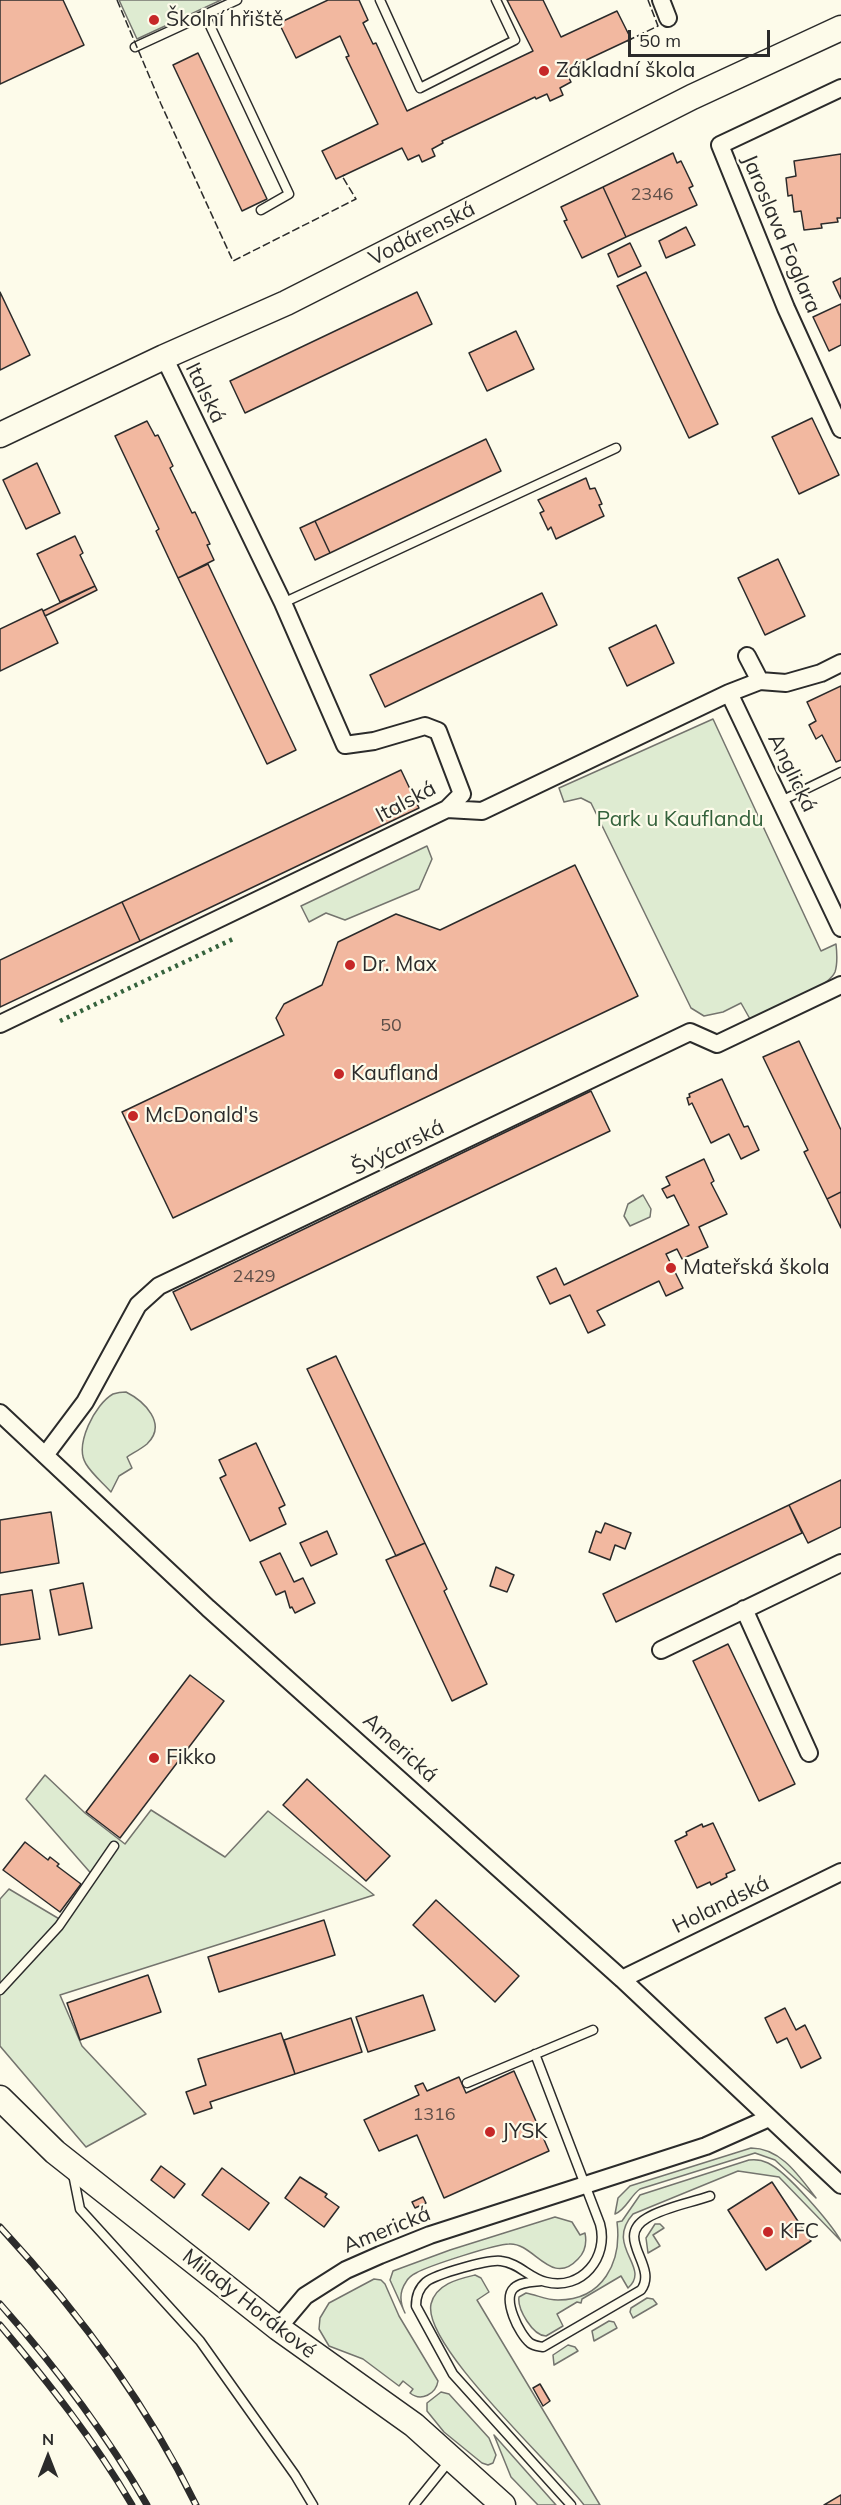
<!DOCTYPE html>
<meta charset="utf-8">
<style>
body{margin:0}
#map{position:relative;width:841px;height:2505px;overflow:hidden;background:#fdfbea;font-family:Mulish,sans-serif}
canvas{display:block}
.north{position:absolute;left:18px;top:2427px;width:60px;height:60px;-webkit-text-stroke:4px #fdfbea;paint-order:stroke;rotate:0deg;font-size:16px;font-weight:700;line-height:24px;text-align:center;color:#2b2b2b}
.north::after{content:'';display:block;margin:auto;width:21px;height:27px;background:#2b2b2b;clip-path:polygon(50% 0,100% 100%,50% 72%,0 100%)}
.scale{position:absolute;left:628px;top:30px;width:142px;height:27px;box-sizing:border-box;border:3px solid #2b2b2b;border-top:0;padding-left:8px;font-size:18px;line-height:21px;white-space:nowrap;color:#2b2b2b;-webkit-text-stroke:4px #fdfbea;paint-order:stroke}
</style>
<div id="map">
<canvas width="841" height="2505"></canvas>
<div class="north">N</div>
<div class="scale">50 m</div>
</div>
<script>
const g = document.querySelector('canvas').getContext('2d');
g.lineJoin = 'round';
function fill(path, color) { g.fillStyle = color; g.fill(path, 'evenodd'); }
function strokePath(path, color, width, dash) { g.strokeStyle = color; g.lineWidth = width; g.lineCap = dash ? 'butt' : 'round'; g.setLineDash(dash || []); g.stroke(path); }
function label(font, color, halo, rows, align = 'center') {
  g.font = font + ' Mulish,sans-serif'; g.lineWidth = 4.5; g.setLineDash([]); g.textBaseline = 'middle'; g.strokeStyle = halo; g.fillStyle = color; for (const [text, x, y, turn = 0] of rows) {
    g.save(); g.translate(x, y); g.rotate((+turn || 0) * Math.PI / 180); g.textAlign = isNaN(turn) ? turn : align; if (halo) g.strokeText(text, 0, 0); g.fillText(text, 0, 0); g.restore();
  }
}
const green = new Path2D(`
 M119 0H221L137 39Z
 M713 719 821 951 836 944C837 953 838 963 835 972 827 990 768 1010 750 1019L741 1003 723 1012 704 1016 691 1008 591 803 581 798 564 802 559 788Z
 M427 846 432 859 419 889 345 920 326 913 309 922 301 906Z
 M643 1195 651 1209 650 1217 630 1226 624 1216 628 1204Z
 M126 1392C144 1401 168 1424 147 1444 141 1449 133 1453 127 1457L132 1468 119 1476 111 1492C103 1483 92 1474 86 1464 74 1445 95 1404 113 1394 116 1393 122 1392 126 1392Z
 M45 1775 85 1813 125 1844 151 1810 225 1857 268 1811 374 1895 60 1995 82 2046 146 2114 86 2147 0 2046V1899L9 1889 61 1920 95 1878 26 1799Z
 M751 2148C781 2148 799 2176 816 2198L775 2160 755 2153 640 2189C630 2196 626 2210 615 2214L618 2198 630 2186Z
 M749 2160C756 2159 762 2160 768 2163 787 2172 830 2222 841 2241L779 2177 738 2171 633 2214C604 2247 652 2267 628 2288L621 2276 582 2299 581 2303 577 2302 557 2314 563 2326 546 2336C533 2336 517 2309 519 2297L526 2293C537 2295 546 2300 558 2300 603 2300 622 2262 617 2222L622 2221 640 2195Z
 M555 2217 572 2222 580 2235 585 2233C587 2243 585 2252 578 2259 551 2288 534 2242 509 2244 496 2244 428 2266 416 2273 412 2275 408 2278 406 2282 399 2292 400 2303 405 2313L390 2280 393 2271 450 2250Z
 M655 2224H660L664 2228 653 2235 660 2246 648 2253 646 2238Z
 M475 2275 481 2278 489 2292 477 2300 600 2505H584C556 2467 422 2346 431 2304 436 2284 458 2279 475 2275Z
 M374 2279 381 2280 385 2284 399 2316 438 2381C436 2394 421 2402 410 2393L413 2389 403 2381 399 2386 363 2359 329 2346 319 2329 320 2318 329 2303Z
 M647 2298 653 2299 657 2304 633 2318 630 2312 631 2308Z
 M609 2321 614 2322 617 2328 594 2341 592 2331Z
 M568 2345 575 2347 578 2351 554 2365 553 2355Z
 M441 2392 449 2394 489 2438 496 2455 493 2463 488 2465 482 2463 444 2432 427 2411V2403Z
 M494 2435 556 2505H538L511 2477Z`);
const building = new Path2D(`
 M0 0H63L84 45 0 84Z
 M328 0H359L368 20 363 23 373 44 376 43 407 111 533 51 507 0H543L561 37 617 11 631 39 565 70 571 82 560 88 563 95 550 101 547 94 536 99 535 97 442 141 443 143 432 149 435 156 422 162 419 155 408 160 402 148 336 179 322 151 378 124 346 57 349 56 340 36 296 58 279 23Z
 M198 53 267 199 242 211 173 65Z
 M673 153 677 163 681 161 693 186 689 188 697 205 626 237 603 187Z
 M841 154V218H837L838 222 821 224 822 228 804 230 801 211 794 212 792 195 788 196 786 178 796 176 794 161Z
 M603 187 626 237 582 258 564 221 567 220 561 207Z
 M686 227 695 245 666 258 659 241Z
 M630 243 641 266 618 277 608 254Z
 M646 272 718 424 689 438 617 286Z
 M841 278V299L833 282Z
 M0 292 30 355 0 370Z
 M417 292 432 324 245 413 230 381Z
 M841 304V345L829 351 813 317Z
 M516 331 534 369 487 391 469 353Z
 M812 418 839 475 799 494 772 437Z
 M147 421 155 436 158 435 173 466 170 468 192 513 195 512 210 544 207 545 214 560 178 578 156 531 159 529 115 436Z
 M486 439 501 471 330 553 315 521Z
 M37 463 60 513 26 529 3 480Z
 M586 478 590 489 595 488 602 504 599 505 604 516 556 539 551 527 548 530 540 513 544 511 538 500Z
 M315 521 330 553 315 560 300 528Z
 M75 536 83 553 80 555 95 586 60 602 37 554Z
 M778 559 805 616 765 635 738 578Z
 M208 564 296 750 267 764 178 578Z
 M95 586 97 590 45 616 43 611Z
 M542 593 557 625 385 707 370 675Z
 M42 609 58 643 0 671V629Z
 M656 625 674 663 627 686 609 648Z
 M841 686V760L836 762 822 735 816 739 809 725 816 721 807 702Z
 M401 770 419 808 140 941 122 902Z
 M575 865 638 996 173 1218 122 1112 284 1035 276 1018 284 1004 322 985 338 942 396 914 440 930Z
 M122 902 140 941 0 1007V960Z
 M799 1041 841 1130V1192L827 1199 804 1152 808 1150 763 1057Z
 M722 1079 744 1127 748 1126 759 1150 741 1159 729 1134 711 1143 692 1103 689 1105 687 1098 690 1097 689 1094Z
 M591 1091 610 1131 191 1330 173 1292Z
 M704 1159 714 1181 711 1183 727 1214 699 1227 708 1247 682 1259 677 1249 666 1254 683 1288 666 1296 659 1281 597 1311 605 1325 588 1333 570 1295 550 1304 537 1277 556 1268 564 1285 689 1225 674 1195 667 1198 662 1189 670 1185 666 1177Z
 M841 1192V1228L827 1199Z
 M336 1356 425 1543 396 1556 307 1369Z
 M256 1443 285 1505 279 1508 286 1524 250 1541 220 1478 226 1475 219 1460Z
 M841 1480V1527L808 1543 789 1505Z
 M789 1505 802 1533 616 1622 603 1594Z
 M51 1512 59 1563 0 1573V1520Z
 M605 1523 631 1533 625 1549 615 1545 610 1560 589 1552 596 1531 601 1533Z
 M327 1531 337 1554 311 1566 300 1543Z
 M425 1543 447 1589 444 1591 487 1684 452 1701 386 1560Z
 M280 1553 294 1582 303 1578 315 1603 295 1613 292 1607 290 1608 285 1591 276 1595 260 1562Z
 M496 1567 514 1575 507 1592 490 1586Z
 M83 1583 92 1628 59 1635 50 1590Z
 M32 1590 40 1639 0 1645V1595Z
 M728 1644 795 1784 759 1801 693 1661Z
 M190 1675 224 1701 120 1838 86 1812Z
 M307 1779 390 1856 366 1881 283 1805Z
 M713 1823 735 1870 726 1874 727 1877 711 1885 710 1882 697 1888 675 1841 687 1835 686 1832 702 1824 703 1827Z
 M25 1842 48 1860 50 1857 59 1864 57 1866 81 1884 60 1912 3 1870Z
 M436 1900 519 1976 495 2002 413 1925Z
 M324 1920 335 1955 219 1992 208 1957Z
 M148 1975 161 2012 80 2040 67 2003Z
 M423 1995 435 2030 368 2052 356 2017Z
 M785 2008 796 2030 805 2025 821 2058 801 2068 787 2038 777 2043 765 2018Z
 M351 2018 362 2052 295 2074 284 2040Z
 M281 2033 295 2074 210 2102 212 2108 194 2114 186 2092 206 2085 198 2059Z
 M514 2071 549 2151 444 2198 417 2135 379 2151 364 2120 419 2095 415 2086 423 2083 427 2091 459 2077 466 2093Z
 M161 2166 185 2184 174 2198 151 2180Z
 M222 2168 269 2203 249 2230 202 2195Z
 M300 2177 327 2194 325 2197 339 2207 324 2227 285 2198Z
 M772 2182 811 2241 766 2270 728 2210Z
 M423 2197 426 2203 415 2208 412 2202Z
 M540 2384 550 2401 543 2406 533 2388Z
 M841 2495V2505H824Z`);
const lane = new Path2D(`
 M380 0 420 88 515 40 496 0
 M205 15 289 194 261 210
 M135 47 237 0
 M283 603 616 448
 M781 801 841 772
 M0 1990 59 1926 114 1846
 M535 2054 600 2224C609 2257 582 2291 546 2282 529 2278 519 2263 501 2261 489 2259 436 2274 426 2282 419 2288 416 2297 416 2306L453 2374 571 2505
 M467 2083 593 2030
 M73 2174 80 2209 200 2341 295 2475 313 2505
 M541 2281C532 2282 520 2282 514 2288 502 2299 519 2334 530 2343 534 2346 538 2346 543 2347L641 2290C659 2266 613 2238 647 2218 665 2207 690 2203 710 2196
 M414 2505 451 2459`);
const street = new Path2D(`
 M661 0 668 18
 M841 88 720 145 786 308 841 429
 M760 681 786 683 821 673 841 663
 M729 693 841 928
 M447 809 482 811 729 693 760 681 747 656
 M0 1024 447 809 462 794 438 731 425 726 374 741 345 745 283 603 164 357
 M0 1413 208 1608 622 1979 841 2185
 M46 1454 85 1402 138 1305 159 1286 690 1032 717 1044 841 985
 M744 1609 809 1753
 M661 1650 841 1563
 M622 1979 841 1872
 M278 2328 305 2296 346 2270 380 2255 430 2235 706 2146 769 2118`);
const secondary = new Path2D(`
 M0 435 164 357 286 303 692 97 841 28
 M0 2098 55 2152 278 2328 414 2425 503 2505`);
const rail = new Path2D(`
 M0 2227C77 2310 146 2402 196 2505
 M0 2304C55 2366 106 2433 147 2505
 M0 2325C48 2382 94 2440 132 2505`);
const hedge = new Path2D(`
 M60 1021 233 939`);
const fence = new Path2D(`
 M117 0 161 104 233 261 356 199 342 176 345 175
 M627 41 658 26 648 0`);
const markers = [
 [154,20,6,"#c62828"],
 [544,71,6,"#c62828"],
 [350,965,6,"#c62828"],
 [339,1074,6,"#c62828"],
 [133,1116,6,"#c62828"],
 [671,1268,6,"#c62828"],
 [154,1758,6,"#c62828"],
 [490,2132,6,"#c62828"],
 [768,2232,6,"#c62828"]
];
const numberNames = [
 ["2346",652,195],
 ["50",391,1026],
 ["2429",254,1277],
 ["1316",434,2115]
];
const poiNames = [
 ["Školní hřiště",166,20],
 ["Základní škola",556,71],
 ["Dr. Max",362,965],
 ["Kaufland",351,1074],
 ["McDonald's",145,1116],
 ["Mateřská škola",683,1268],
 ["Fikko",166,1758],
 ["JYSK",502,2132],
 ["KFC",780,2232]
];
const streetNames = [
 ["Vodárenská",422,234,-27],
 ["Jaroslava Foglara",781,234,67],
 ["Italská",205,393,64],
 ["Anglická",792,773,64],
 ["Italská",406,802,-28],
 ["Švýcarská",398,1148,-26],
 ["Americká",400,1748,42],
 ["Holandská",721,1905,-26],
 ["Americká",387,2230,-22],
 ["Milady Horákové",249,2304,38]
];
const parkNames = [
 ["Park u Kauflandu",680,820]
];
fill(green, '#deebd1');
strokePath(green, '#74746e', 1.5);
fill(building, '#f2b8a0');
strokePath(building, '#2b2b2b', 1.5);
strokePath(lane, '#2b2b2b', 11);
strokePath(street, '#2b2b2b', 20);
strokePath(secondary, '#2b2b2b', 27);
strokePath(lane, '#fdfbea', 8);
strokePath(street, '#fdfbea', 16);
strokePath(secondary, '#fdfbea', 24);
strokePath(rail, '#2b2b2b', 7);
strokePath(rail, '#fdfbea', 4.5, [14]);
strokePath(hedge, '#34623c', 4.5, [3, 4.5]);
strokePath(fence, '#2b2b2b', 1.5, [8, 3]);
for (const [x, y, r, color] of markers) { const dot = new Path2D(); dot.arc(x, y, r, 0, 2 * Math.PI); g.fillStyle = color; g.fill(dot); strokePath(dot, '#fdfbea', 2); }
label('18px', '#5d4e48', null, numberNames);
label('21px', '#2b2b2b', '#fdfbea', poiNames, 'left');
label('21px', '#2b2b2b', '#fdfbea', streetNames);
label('21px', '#34623c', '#fdfbea', parkNames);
</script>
